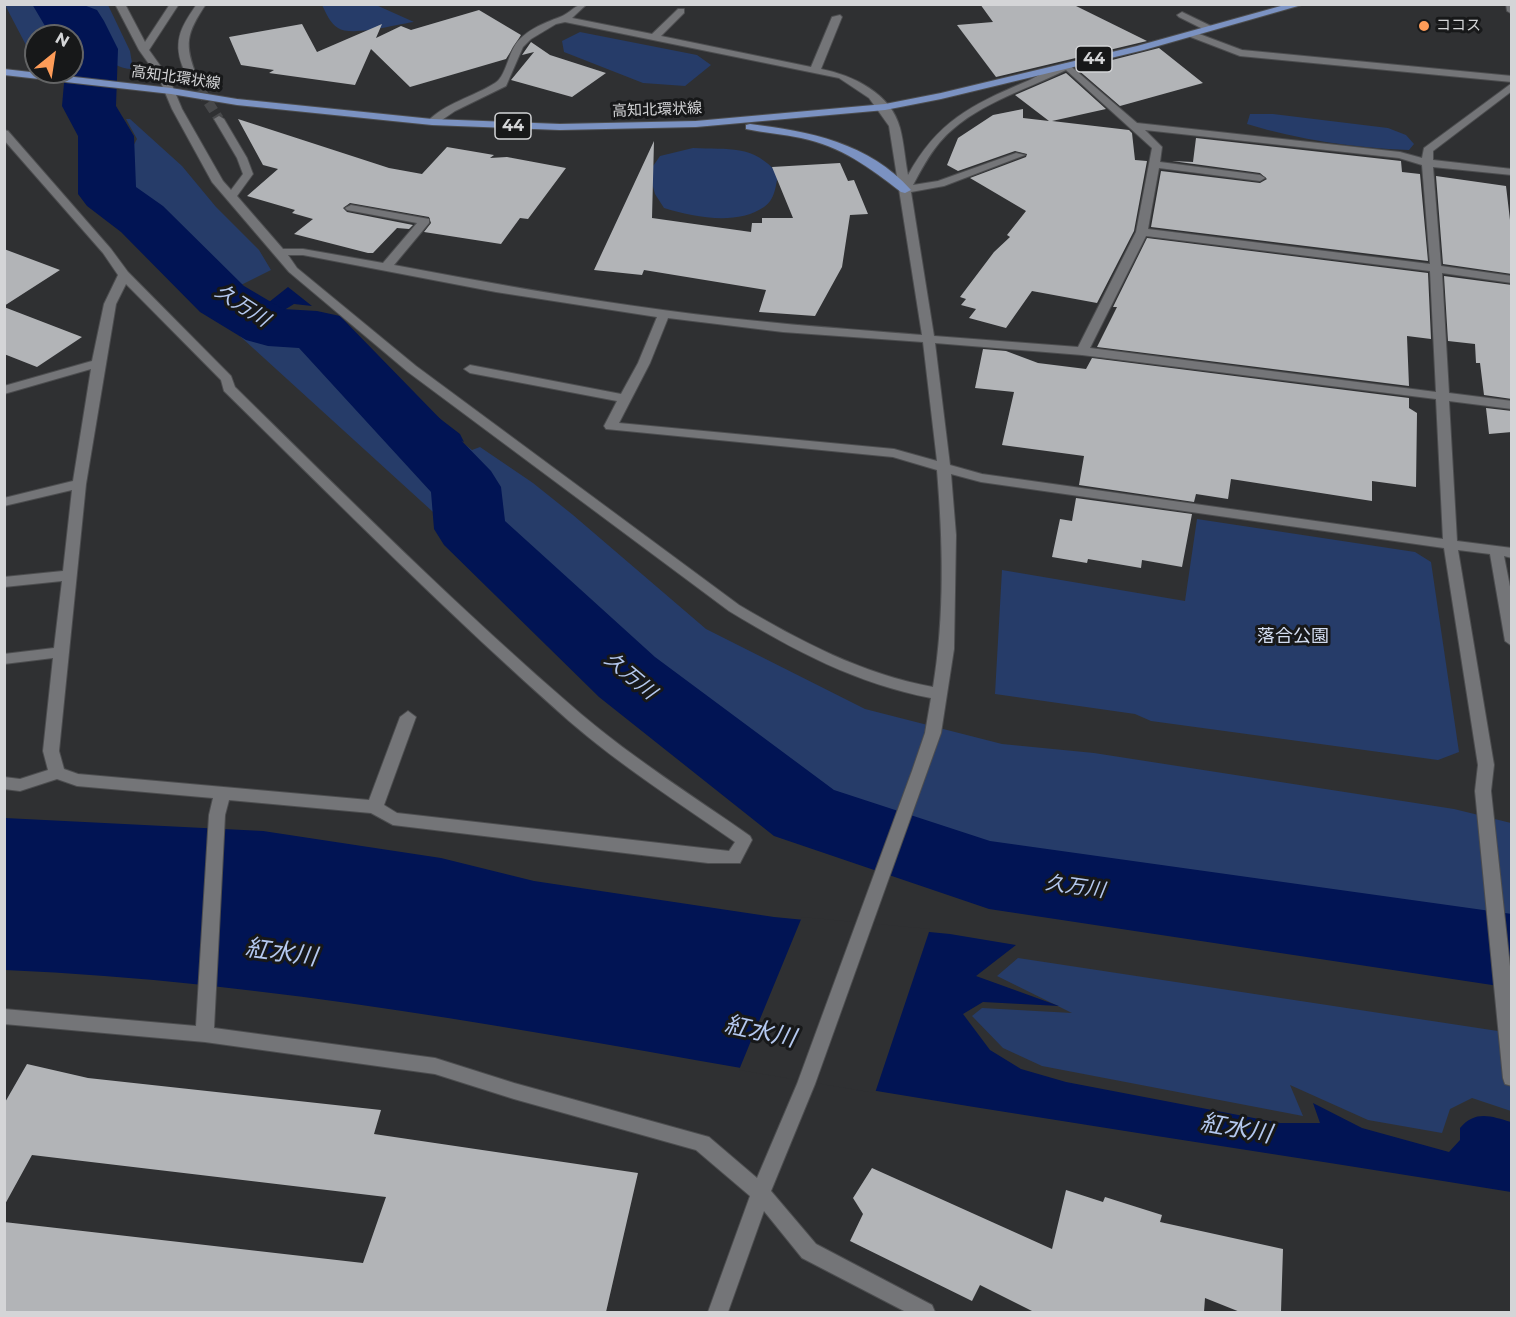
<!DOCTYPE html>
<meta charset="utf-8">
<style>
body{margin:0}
#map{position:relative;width:1516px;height:1317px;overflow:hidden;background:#2f3032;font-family:Montserrat,sans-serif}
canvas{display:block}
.frame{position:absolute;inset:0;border:6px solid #d4d5d7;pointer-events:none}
.north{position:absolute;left:24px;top:24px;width:60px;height:60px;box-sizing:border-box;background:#171819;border:2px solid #636465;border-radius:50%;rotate:30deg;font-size:16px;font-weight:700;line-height:24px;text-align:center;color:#d4d5d7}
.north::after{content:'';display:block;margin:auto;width:21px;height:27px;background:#fe9c58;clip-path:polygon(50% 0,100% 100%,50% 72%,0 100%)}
</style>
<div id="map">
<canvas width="1516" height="1317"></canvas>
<div class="frame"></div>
<div class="north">N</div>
</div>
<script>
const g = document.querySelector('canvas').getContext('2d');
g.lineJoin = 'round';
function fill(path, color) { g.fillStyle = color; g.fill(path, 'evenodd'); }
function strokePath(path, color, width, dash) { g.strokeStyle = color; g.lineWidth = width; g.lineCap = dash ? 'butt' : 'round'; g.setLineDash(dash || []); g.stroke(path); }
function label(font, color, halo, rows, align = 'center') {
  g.font = font + ' Montserrat,"Noto Sans JP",sans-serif'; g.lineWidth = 6; g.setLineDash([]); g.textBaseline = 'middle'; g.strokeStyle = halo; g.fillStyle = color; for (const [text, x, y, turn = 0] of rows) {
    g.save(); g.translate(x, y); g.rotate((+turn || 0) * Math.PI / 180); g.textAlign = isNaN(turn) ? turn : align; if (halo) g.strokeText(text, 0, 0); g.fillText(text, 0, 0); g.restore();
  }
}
const green = new Path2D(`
 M5 5H51L62 28 69 30 71 26 76 27 86 47 82 50 83 61 72 66V36H36V66H29L27 47Z
 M65 5H108L130 51 133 69C104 69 98 42 85 19L70 13Z
 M322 5H376L414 22C398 24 351 37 338 28 330 23 326 13 322 5Z
 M580 32 697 55 711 65 685 86 643 83 564 52 562 41Z
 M1250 114H1273L1388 128 1406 135 1414 144 1409 150C1354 148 1300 140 1247 124Z
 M126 119H130L182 166 216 207 259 250 271 270 239 286 226 283C194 253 160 210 118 196L115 180 137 139Z
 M693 148C729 150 753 144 778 174 776 185 775 200 764 207 736 226 694 217 664 208L655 194 649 172 660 156Z
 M235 323 254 341 296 335 390 429 407 434 454 490 457 522 466 542 231 328Z
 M438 434 459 440 472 450 480 447 533 483 573 515 706 629 865 709 1002 744 1094 753 1454 809 1511 823V939L1053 865 1025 874 961 854 795 794 496 537 480 499 453 464 423 435Z
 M1197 519 1415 552 1431 562 1459 752 1438 760 1151 721 1135 714 995 694 1002 570 1185 601Z
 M1018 958 1511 1033V1111L1472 1098 1450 1109 1442 1133 1368 1120 1290 1085 1303 1116 1042 1066 1003 1048 972 1016 982 1008 1072 1013 997 976Z`);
const water = new Path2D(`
 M96 47 101 57 114 67 115 108 131 132 132 143 113 177 114 196 154 215 237 290 210 305 132 227 125 216 100 201 96 172 82 158 83 140 65 103 69 72 86 62 89 51Z
 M288 287 312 306 294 304 281 312 304 322 318 318 387 378 460 434 464 442 442 432 396 427 304 336 280 334 262 343 229 322 264 306Z
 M5 818 263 831 441 858 534 881 774 917 950 934 1016 945 976 976 1059 1006 983 1002 963 1014 990 1050 1021 1069 1066 1082 1280 1123H1320L1313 1103 1362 1128 1449 1152 1460 1140V1128C1475 1110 1491 1116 1511 1122V1192C1272 1153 1032 1118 793 1077 532 1032 270 981 5 970Z`);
const pier = new Path2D(`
 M76 64 117 69 118 107 62 100 66 72H72V66Z
 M802 917 930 929 875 1093 739 1070Z`);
const river = new Path2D(`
 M32 4H81L97 10 104 21 118 49 116 106 134 136 136 187 163 206 244 286 283 309 317 311 340 316 491 471 501 487 505 521 655 657 834 790 990 841 1512 914V988L989 909 774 836 599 697 444 545 434 529 431 492 299 348 268 346 246 340 200 312 121 232 87 206 78 194V136L62 106 65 72H72V36H60L58 30 45 26Z`);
const building = new Path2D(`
 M980 4H1072L1147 41 996 77 957 25 993 22Z
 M479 10 521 35 506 59 410 87 371 49 355 85 269 73 274 70 241 65 229 37 302 24 317 52 382 24 376 38 401 26 411 30Z
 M531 42 550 55 606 73 572 97 511 80 534 52 522 55Z
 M1159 48 1203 83 1120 106 1077 69Z
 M1066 73 1106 109 1052 121 1129 130 1132 133 1135 160 1147 161 1134 231 1097 303 1032 291 1006 328 969 318 976 309 961 305 966 299 960 297 994 252 1010 237 1007 235 1026 211 970 178 1026 157 1027 154 1015 151 958 171 947 165 958 138 993 115 1023 109V118L1049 121 1015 95Z
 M238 119 389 168 422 174 447 147 494 155 490 158 507 157 566 168 528 219 520 218 501 244 424 232 431 223 429 217 350 203 343 208 347 212 413 225 409 229 397 228 373 253H368L294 234 313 219 292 213 295 210 247 196 278 169 263 165Z
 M1196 138 1401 161 1402 172 1420 174 1428 261 1151 227 1161 171 1260 183 1267 179 1260 173 1172 161 1193 162Z
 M654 141 652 218 751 232 752 223H762V218H793L772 167 840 163 848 181 854 180 868 214 850 215 842 267 815 316 759 312 766 290 644 270 642 275 594 270Z
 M1436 176 1506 186 1512 237V274L1443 264Z
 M1147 238 1428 273 1431 339 1407 336 1409 386 1097 347 1117 307H1113Z
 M4 249 60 270 4 306Z
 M1444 276 1512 285V399L1484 395 1480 363H1476L1475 344 1448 341Z
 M4 307 82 337 37 367 4 354Z
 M983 349 1006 351 1038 363 1086 369 1092 358 1409 398V408L1417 413 1416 487 1372 481V501L1231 479 1228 499 1196 494 1194 502 1079 485 1084 456 1002 445 1014 392 975 388Z
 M1486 408 1512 411V432L1489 434Z
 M1076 498 1192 514 1182 567 1142 560 1141 568 1088 559 1087 563 1052 557 1060 519 1072 521Z
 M27 1064 88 1078 381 1110 374 1134 638 1173 606 1312H4V1222L363 1263 386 1197 32 1155 4 1206V1104Z
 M872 1168 1052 1249 1066 1190 1103 1202 1105 1197 1162 1215 1160 1222 1283 1249 1281 1312H1240L1205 1298 1204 1312H1034L980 1285 972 1301 850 1241 863 1214 853 1198Z`);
const minorTunnel = new Path2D(`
 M192 77 219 119`);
const minor = new Path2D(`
 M115 4H125L145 42 170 4H179L149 50 169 78 182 109 223 181 231 190 243 174 237 158 214 119 219 116 224 119 247 158 253 174 237 196 283 249H303L383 263 417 223 347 210 345 208 351 205 429 219V223L394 265C483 282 573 298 663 310 749 322 835 328 922 335L889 126 869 98 839 78 565 22 556 24 531 39 523 47 506 86 455 111 436 124 427 122C445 103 473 97 495 83 505 77 508 57 514 47 523 31 544 23 560 17 571 13 574 4 587 4L572 18 652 34 678 9H684V13L661 36 811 67 832 17 840 15 842 17 821 69C852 75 891 93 900 128 904 143 905 160 908 175 937 122 971 105 1025 82 1039 76 1052 67 1067 63L1137 123 1400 152 1422 158 1424 148 1512 83V91L1433 151V160L1512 169V175L1433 167 1441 266 1512 276V283L1442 273 1449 393 1512 401V409L1449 401 1457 541 1512 548V558L1504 556 1512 597V646L1505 641 1490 554 1458 550 1494 765 1491 791 1512 985V1086L1505 1084 1503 1078 1475 791 1478 765 1444 548 981 482 951 474 956 535 954 649 941 733 815 1084 771 1191 816 1244 932 1305 935 1312H906L802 1258 764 1211 728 1312H708L750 1196 696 1150 514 1099 435 1074 205 1042 4 1024V1009L196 1026 209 815 213 798 77 786 57 779 20 791 4 789V777L20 779 48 770 43 751 53 658 4 664V654L54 648 62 581 4 587V577L63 571 72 490 4 506V498L73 481 91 369 4 394V386L92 361 104 304 118 275 103 253 4 140V130L8 131 111 249 128 272 231 376 235 387C348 498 461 611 581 714 634 759 693 796 750 836L752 840 740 863H708L393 825 371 813 229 800 225 815 214 1028 435 1058 514 1083 709 1137 757 1178 797 1084 912 771 925 733 931 698C857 684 793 650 729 611L408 372 289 272 212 182 172 109 159 78 139 50ZM1066 70 1152 148 1136 232 1078 347 934 336 911 192 944 186 1025 155 1016 153 938 181 913 185C921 170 929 155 940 142 972 105 1024 91 1066 70ZM1145 130 1399 158 1422 165 1430 264 1148 229 1159 168 1260 181 1265 178 1260 175 1160 162 1162 147ZM1146 236 1430 271 1436 392 1090 348ZM288 255H303L496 292 657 317 638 363 621 394 470 365 464 369 470 373 617 401 604 426 606 429 893 457 937 470C943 542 945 616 933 687 862 674 800 641 739 605L416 366 297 268ZM126 284 221 380 224 391C338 503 450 616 569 721 621 766 679 803 735 842L729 851 397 813 384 805 416 717 408 711 400 717 369 800 78 774 64 769 59 751 86 484 116 304ZM668 318 783 332 923 342 937 461 894 449 619 423 650 363ZM935 343 1082 355 1436 399 1443 539 982 474 950 465Z
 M197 4H206C186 34 184 44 197 77L192 80C186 77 185 72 182 65 173 40 182 25 197 4Z
 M1506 4H1512V14L1507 11Z
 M1182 12 1213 27 1215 29 1207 31 1179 17 1177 15Z
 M1188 32H1194L1242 50 1512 76V82L1240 56 1188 36Z`);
const major = new Path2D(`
 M1288 4H1305L1144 50 941 99 885 110 696 127 560 130 432 125 237 105 171 94 4 75V69L171 88 237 99 432 119 560 124 696 121 885 104 941 93 1137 46Z
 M750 124C809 131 869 143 911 190L905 193 901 192C870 168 841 146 801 138 783 134 764 133 746 129V125Z`);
const markers = [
 [1424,26,6,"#fe9c58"]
];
const farPoinames = [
 ["ココス",1436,26]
];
const farStreetnames = [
 ["高知北環状線",176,78,8],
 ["高知北環状線",657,110,-2]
];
const shields = [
 [1094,59,36],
 [513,126,36]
];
const shieldNames = [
 ["44",1094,59],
 ["44",513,126]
];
const parkNames = [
 ["落合公園",1293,637]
];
const waterNames = [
 ["久万川",242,306,33],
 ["久万川",630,676,40],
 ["久万川",1075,887,8]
];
const nearWaternames = [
 ["紅水川",281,953,8],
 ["紅水川",760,1032,12],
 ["紅水川",1236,1129,10]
];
fill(green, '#263c69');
fill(water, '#011454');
fill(pier, '#2f3032');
fill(river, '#011454');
fill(building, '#b2b4b7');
strokePath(minorTunnel, '#48494b', 10, [10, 5]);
strokePath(minor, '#4c4d4f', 2);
strokePath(major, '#4c4d4f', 2);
fill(minor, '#747578');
fill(major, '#7b92c2');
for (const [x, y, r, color] of markers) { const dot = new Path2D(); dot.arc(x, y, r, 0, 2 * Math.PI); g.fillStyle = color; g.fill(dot); strokePath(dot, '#171819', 2); }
label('15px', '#d4d5d7', '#171819', farPoinames, 'left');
label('15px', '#d4d5d7', '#171819', farStreetnames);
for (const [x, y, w] of shields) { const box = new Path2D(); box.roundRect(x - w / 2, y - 13, w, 26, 4.5); g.fillStyle = '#171819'; g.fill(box); strokePath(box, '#d4d5d7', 1.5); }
label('bold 16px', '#d4d5d7', null, shieldNames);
label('18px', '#d3ddf1', '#171819', parkNames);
label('italic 20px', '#b4c8ef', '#171819', waterNames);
label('italic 24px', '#b4c8ef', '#171819', nearWaternames);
</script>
